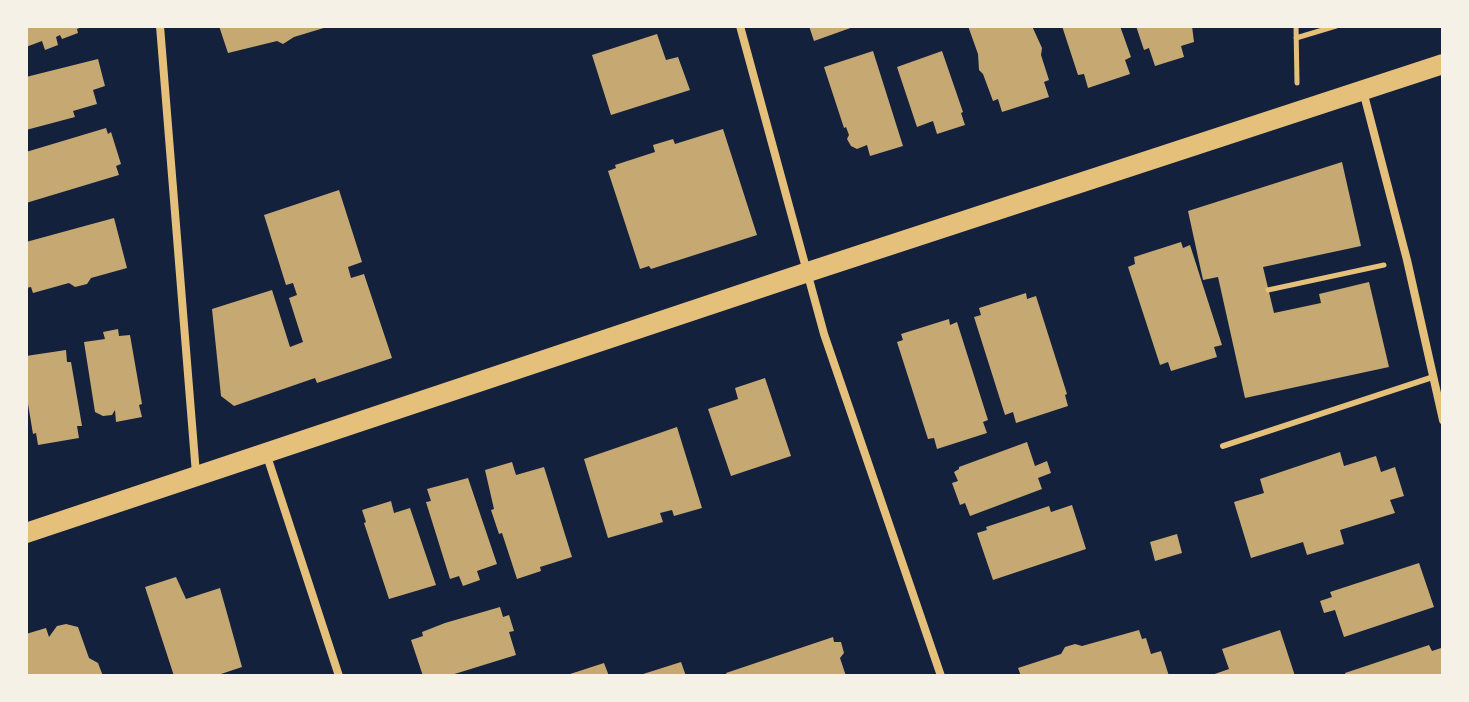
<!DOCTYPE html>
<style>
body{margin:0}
#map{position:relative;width:1469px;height:702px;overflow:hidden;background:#14213d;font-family:Cabin,sans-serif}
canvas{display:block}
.frame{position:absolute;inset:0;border:28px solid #f6f1e7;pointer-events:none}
</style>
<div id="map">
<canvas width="1469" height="702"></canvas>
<div class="frame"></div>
</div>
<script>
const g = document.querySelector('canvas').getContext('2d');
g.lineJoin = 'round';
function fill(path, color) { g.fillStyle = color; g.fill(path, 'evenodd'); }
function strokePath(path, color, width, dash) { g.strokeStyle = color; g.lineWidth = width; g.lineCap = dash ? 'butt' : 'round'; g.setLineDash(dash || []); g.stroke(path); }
const building = new Path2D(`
 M26 26H84L77 29 78 33 62 39 60 35 56 37 58 45 45 50 42 41 26 47Z
 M219 26H327V27L294 37 283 44 277 41 228 53Z
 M809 26H856L814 41Z
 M968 26H1032L1042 48 1041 55 1049 80 1044 82 1049 97 1002 112 998 99 993 101 983 74 979 70 978 54Z
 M1062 26H1120L1131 57 1125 60 1130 74 1088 88 1084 74 1078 75Z
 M1136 26H1192L1194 42 1181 46 1184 57 1155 66 1149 48 1144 50Z
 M657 34 666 60 678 57 690 90 611 115 592 55Z
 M873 51 903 146 870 156 867 145 857 149 851 146 847 139 849 135 846 127 844 128 824 67Z
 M942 51 963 112 961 113 965 125 937 134 933 121 917 127 897 67Z
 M98 59 105 86 93 90 97 104 73 111 75 117 26 130V77Z
 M106 128 108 134 111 132 121 164 116 166 119 175 26 203V152Z
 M723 129 757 235 651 269 649 266 640 269 608 171 616 168 615 165 655 152 653 145 673 139 675 144Z
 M1342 162 1361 246 1263 267 1274 313 1321 303 1319 294 1369 282 1389 367 1245 398 1218 277 1203 280 1188 211Z
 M339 190 362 262 348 267 351 278 364 274 392 358 317 383 315 378 234 406 221 396 212 309 272 290 290 347 303 342 289 298 297 295 293 283 286 285 264 215Z
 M114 218 127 268 91 278 87 284 75 287 69 283 33 293 31 287 26 288V242Z
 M1181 242 1183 248 1190 245 1222 345 1214 347 1217 357 1171 371 1168 362 1160 365 1128 267 1135 264 1134 257Z
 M1026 293 1027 299 1036 296 1067 394 1065 395 1068 406 1016 423 1013 412 1005 415 974 317 981 315 979 308Z
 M949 319 950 325 957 322 988 420 983 422 987 433 937 449 934 438 928 439 897 342 903 340 901 334Z
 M118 329 119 336 130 335 142 404 139 405 142 417 116 422 115 410 112 415 103 416 95 412 84 342 105 339 103 332Z
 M66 350 67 362H71L82 426H77L79 438 38 445 36 433 33 434 26 392V356Z
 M765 378 791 456 731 476 708 409 738 399 735 388Z
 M677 427 702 508 674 516 672 510 660 513 663 522 608 538 584 459Z
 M1027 442 1035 466 1047 461 1051 473 1038 478 1042 489 970 516 965 503 960 505 952 483 958 481 954 472 959 469V467Z
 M1340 452 1344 466 1376 456 1381 472 1395 467 1404 496 1390 500 1395 513 1340 530 1344 544 1307 555 1303 542 1251 558 1234 502 1264 493 1260 479Z
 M512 462 516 475 544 467 572 557 540 567 541 571 517 579 502 533 499 534 491 510 494 509 485 470Z
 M468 478 497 564 477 571 480 580 463 586 459 576 450 579 426 502 431 501 427 489Z
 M391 501 394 513 410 508 436 585 389 599 364 523 366 522 362 510Z
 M1072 505 1086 549 993 580 977 533 987 530 986 527 1049 506 1051 512Z
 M1177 534 1182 553 1155 561 1150 542Z
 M1419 563 1434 607 1344 637 1335 610 1324 613 1320 601 1332 597 1330 592Z
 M176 577 186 599 220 588 242 667 215 676H174L145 587Z
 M500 607 503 617 509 615 514 631 509 632 516 655 448 676H423L411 640 423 636 422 632 445 623Z
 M66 624 78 627 89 658 98 663 103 676H26V634L46 628 49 637 57 626Z
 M1139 630 1142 639 1146 638 1151 654 1161 651 1169 676H1021L1018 668 1061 654 1065 647 1075 644 1082 646Z
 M1280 630 1295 676H1209L1229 669 1222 649Z
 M833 637 834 642H841L844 653 840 658 846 676H727L726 673Z
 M1429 645 1432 651 1441 648 1443 676H1346L1345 673Z
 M681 662 686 676H640V675Z
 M604 663 609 676H567V675Z`);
const path = new Path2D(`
 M1296 26 1297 83
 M1296 38 1336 26
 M1268 290 1384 265`);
const service = new Path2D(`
 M1223 446 1433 377`);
const minor = new Path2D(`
 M160 26 196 474
 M740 26 824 334 941 676
 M1363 91 1407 260 1443 420
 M266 453 339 676`);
const primary = new Path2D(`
 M26 533 808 272 1443 64`);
fill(building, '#c6a872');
strokePath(path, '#e5c07b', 5);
strokePath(service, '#e5c07b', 6);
strokePath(minor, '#e5c07b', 8);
strokePath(primary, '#e5c07b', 20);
</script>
